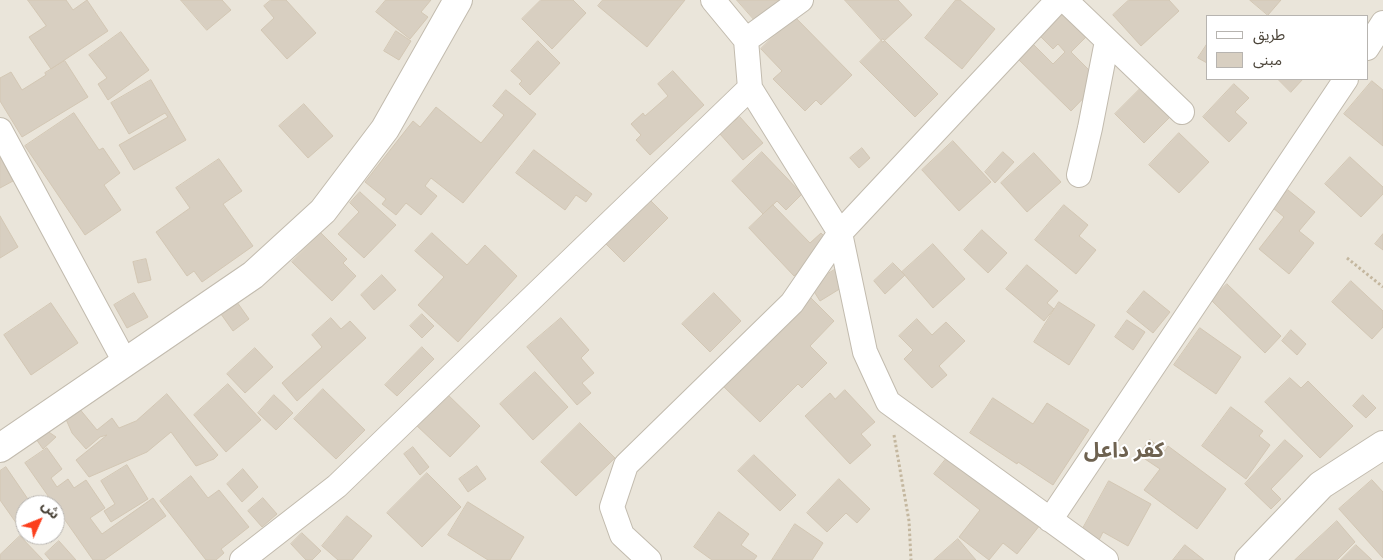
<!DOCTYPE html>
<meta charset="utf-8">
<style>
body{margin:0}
#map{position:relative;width:1383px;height:560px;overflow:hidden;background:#f6f3ec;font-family:Karla,"Noto Sans Arabic",sans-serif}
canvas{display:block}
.legend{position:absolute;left:1206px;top:15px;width:162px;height:65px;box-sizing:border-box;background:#fff;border:1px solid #b7b4b0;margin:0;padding:6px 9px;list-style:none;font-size:15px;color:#4b4439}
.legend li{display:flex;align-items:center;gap:10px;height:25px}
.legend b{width:25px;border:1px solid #b7b4b0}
.north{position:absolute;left:15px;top:495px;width:50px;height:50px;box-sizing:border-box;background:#fff;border:1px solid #b7b4b0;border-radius:50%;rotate:46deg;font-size:14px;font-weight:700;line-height:20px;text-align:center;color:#4b4439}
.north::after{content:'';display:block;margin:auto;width:18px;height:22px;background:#fc3f1d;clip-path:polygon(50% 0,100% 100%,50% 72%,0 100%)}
</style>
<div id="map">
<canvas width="1383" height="560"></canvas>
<ul class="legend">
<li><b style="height:6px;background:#fff"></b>طريق</li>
<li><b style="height:14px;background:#d8cfc1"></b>مبنى</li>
</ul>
<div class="north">ش</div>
</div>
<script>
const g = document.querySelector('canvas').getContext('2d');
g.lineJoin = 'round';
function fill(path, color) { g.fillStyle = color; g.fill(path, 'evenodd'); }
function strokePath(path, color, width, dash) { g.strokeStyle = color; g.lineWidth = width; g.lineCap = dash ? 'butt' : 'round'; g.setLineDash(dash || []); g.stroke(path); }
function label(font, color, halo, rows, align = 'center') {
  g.font = font + ' Karla,"Noto Sans Arabic",sans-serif'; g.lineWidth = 4; g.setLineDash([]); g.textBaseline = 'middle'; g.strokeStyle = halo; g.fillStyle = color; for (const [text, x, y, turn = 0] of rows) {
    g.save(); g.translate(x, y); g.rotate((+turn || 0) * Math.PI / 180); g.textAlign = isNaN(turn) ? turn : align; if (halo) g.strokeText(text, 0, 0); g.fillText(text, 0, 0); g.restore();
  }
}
const residential = new Path2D(`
 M0 0H1383V560H0ZM1207 16H1367V79H1207ZM25 505H55V535H25Z`);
const building = new Path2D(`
 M28 0H66L73 10 87 0 108 31 51 69 29 37 46 26Z
 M181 0H222L231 10 207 30Z
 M271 0H286L316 33 287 59 261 30 274 18 264 6Z
 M386 0H431L421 12 428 17 410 39 376 12Z
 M541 0H573L586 13 552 49 522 19Z
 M603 0H685L647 47 598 6Z
 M737 0H786L759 25Z
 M845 0H898L912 15 883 42Z
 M956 0H960L995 29 962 69 925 38Z
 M1129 0H1169L1179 11 1141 46 1113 15Z
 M1250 0H1281L1268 15Z
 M1063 7 1089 34 1071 52 1100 81 1071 111 1016 57 1031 42 1053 64 1065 52 1058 44 1053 49 1037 33Z
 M794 16 852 75 821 105 816 100 805 111 773 79 782 71 761 49Z
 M396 31 411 41 399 60 384 51Z
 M121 32 149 70 108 100 98 84 107 78 89 55Z
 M883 39 938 94 915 117 860 62Z
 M538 41 560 63 530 95 519 84 522 81 511 71Z
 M1207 44V63L1198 58Z
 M65 61 88 97 22 137 0 101V78L11 72 22 90 46 75 45 73Z
 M673 71 704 105 650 155 636 140 641 135 631 124 643 113 645 116 668 96 658 84Z
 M1278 79H1303L1291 92Z
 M151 80 186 140 134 170 119 145 168 117 165 113 129 134 111 103Z
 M1372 81 1383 90V146L1344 114Z
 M1234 84 1249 98 1235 112 1247 123 1229 142 1203 117Z
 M1141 88 1170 117 1144 143 1115 114Z
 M506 90 536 114 463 203 431 178 425 186 437 196 421 215 406 203 396 215 382 204 386 199 365 182 413 121 420 127 436 107 481 143 504 115 493 106Z
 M304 104 333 136 308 158 279 126Z
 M74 113 99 150 103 148 120 173 104 185 121 210 85 235 25 146Z
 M740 117 763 143 743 160 720 134Z
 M1179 133 1209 162 1179 193 1149 165Z
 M953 141 991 182 959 211 922 170Z
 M862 148 870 158 859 168 850 158Z
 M534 150 592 194 586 202 576 195 565 210 516 173Z
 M762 152 802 194 786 210 777 201 763 214 732 181Z
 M1003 152 1014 162 995 183 985 172Z
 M1034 153 1061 182 1027 212 1001 183Z
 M0 156 13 181 0 188Z
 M1350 157 1383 187V194L1361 217 1325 184Z
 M219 159 242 191 223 204 253 246 202 282 194 271 187 276 156 232 190 208 176 188Z
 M1288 190 1315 212 1299 231 1314 243 1289 274 1259 249 1284 217 1273 208Z
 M360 192 396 225 364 258 338 234 359 212 350 203Z
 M644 194 668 218 624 262 600 238Z
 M773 205 810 243 821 233 830 242 794 276 749 228Z
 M1064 205 1088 225 1079 236 1096 250 1076 274 1035 240Z
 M0 216 18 247 0 258Z
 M982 230 1007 253 988 273 964 250Z
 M321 233 347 259 343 263 356 276 332 301 292 262Z
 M432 233 467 265 485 245 517 276 458 342 418 305 444 277 415 251Z
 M1383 234V250L1375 244Z
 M933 244 965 279 933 308 902 272Z
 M146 259 151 280 138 283 133 262Z
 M893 263 905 275 885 294 874 281Z
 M1027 265 1058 291 1047 303 1054 309 1044 321 1006 289Z
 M836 269 846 285 820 301 810 285Z
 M382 275 396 290 374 310 361 295Z
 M1351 281 1383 311V327L1372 339 1332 302Z
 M1227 284 1281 336 1265 353 1211 300Z
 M1144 291 1170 312 1153 333 1127 312Z
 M134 293 148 317 127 328 114 305Z
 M714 293 741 321 710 352 682 324Z
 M232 295 249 319 233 331 216 307Z
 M811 298 834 321 810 346 827 363 802 388 798 384 760 422 723 386Z
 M1059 302 1095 325 1069 365 1034 342Z
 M51 303 78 343 31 375 4 335Z
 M422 314 434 326 422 338 410 326Z
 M331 318 341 329 350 321 366 338 297 401 282 383 322 347 312 335Z
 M561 318 589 350 581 358 594 373 582 383 591 393 577 405 527 347Z
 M917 319 932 335 946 322 965 341 939 366 947 375 932 388 904 359 913 350 899 336Z
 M1127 320 1145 332 1133 350 1115 337Z
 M1200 328 1241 357 1216 394 1174 365Z
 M1291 330 1306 344 1297 355 1282 341Z
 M422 347 434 359 397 396 385 385Z
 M255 348 273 367 245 393 227 374Z
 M535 372 568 407 533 440 500 404Z
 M1290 378 1301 388 1308 381 1353 426 1320 458 1265 402Z
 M228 384 261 420 226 452 194 415Z
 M323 389 365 430 336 459 294 419Z
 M845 390 875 422 861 434 871 445 850 464 805 416 830 393 835 399Z
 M446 393 480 426 450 457 416 425Z
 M167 394 218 455 214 459 196 466 171 432 147 452 89 477 76 460 107 435 100 437 86 449 72 433 65 417 78 407 97 430 112 418 119 428 136 421Z
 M274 395 293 413 276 430 258 413Z
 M1363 395 1376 408 1366 418 1353 406Z
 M993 398 1033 424 1047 403 1089 430 1053 485 1018 462 1017 464 970 433Z
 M1231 407 1263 431 1259 436 1270 445 1246 479 1202 446Z
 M580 423 615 458 576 496 541 462Z
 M43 428 56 437 43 449 36 439Z
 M1150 440 1165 451 1168 446 1226 489 1197 529 1144 490 1160 469 1139 455Z
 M1285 440 1303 456 1271 489 1281 499 1271 509 1245 484Z
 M413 447 429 467 420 475 404 454Z
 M47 448 62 469 51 478 57 487 68 479 74 488 86 480 105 508 90 518 102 534 153 498 166 516 104 560H93L25 463Z
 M950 454 1040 525 1017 554 1003 543 989 560 959 537 980 510 934 474Z
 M754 455 796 495 780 511 738 471Z
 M127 465 148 499 111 522 104 511 115 504 101 481Z
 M477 466 486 479 468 492 459 479Z
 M6 467 32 505H25V523L19 527 0 500V471Z
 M243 469 258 487 242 502 227 484Z
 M427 473 461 507 422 547 387 513Z
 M191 476 208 498 219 490 249 527 221 549 224 553 216 560H206L160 501Z
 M839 479 870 509 857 523 846 513 827 532 807 513Z
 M1372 480 1383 492V558L1339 509Z
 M1109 481 1151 504 1128 546 1103 532 1098 542 1081 532Z
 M263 498 277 514 262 527 248 511Z
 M468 502 524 537 510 560H488L448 535Z
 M719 512 749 534 741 545 757 556 754 560H712L694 547Z
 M347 516 372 536 352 560H338L322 546Z
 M1337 521 1355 542 1337 560H1295Z
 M795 524 823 543 812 560H772Z
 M302 533 321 551 312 560H306L291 544Z
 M20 536 43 560H0V555Z
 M958 539 976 560H934Z
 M59 541 76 560H50L45 554Z
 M1185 545 1204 560H1173Z
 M1356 545 1372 560H1341Z`);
const path = new Path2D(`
 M1347 258 1383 287
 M894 435 909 521 911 560`);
const minor = new Path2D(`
 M1065 0 1182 112
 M746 40 801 0
 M1367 48 1383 23
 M750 88 840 233 865 352 888 402 1106 560
 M0 130 125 362
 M1079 175 1090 128 1107 41
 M1050 520 1346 79
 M242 560 337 486 750 88 746 40 713 0
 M649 560 622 535 612 507 626 465 792 303 840 233 1058 0`);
const tertiary = new Path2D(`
 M0 448 253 275 323 211 385 129 458 0
 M1249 560 1321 485 1383 445`);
const districtNames = [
 ["كفر داعل",1124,451]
];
fill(residential, '#eae5da');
fill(building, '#d8cfc1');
strokePath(building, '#d3c7b4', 1);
strokePath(minor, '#c2bbae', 26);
strokePath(tertiary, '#c2bbae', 30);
strokePath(path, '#c4b79f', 3, [2.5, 2.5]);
strokePath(minor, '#fff', 24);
strokePath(tertiary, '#fff', 28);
label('bold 21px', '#6e6250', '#fff', districtNames);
</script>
